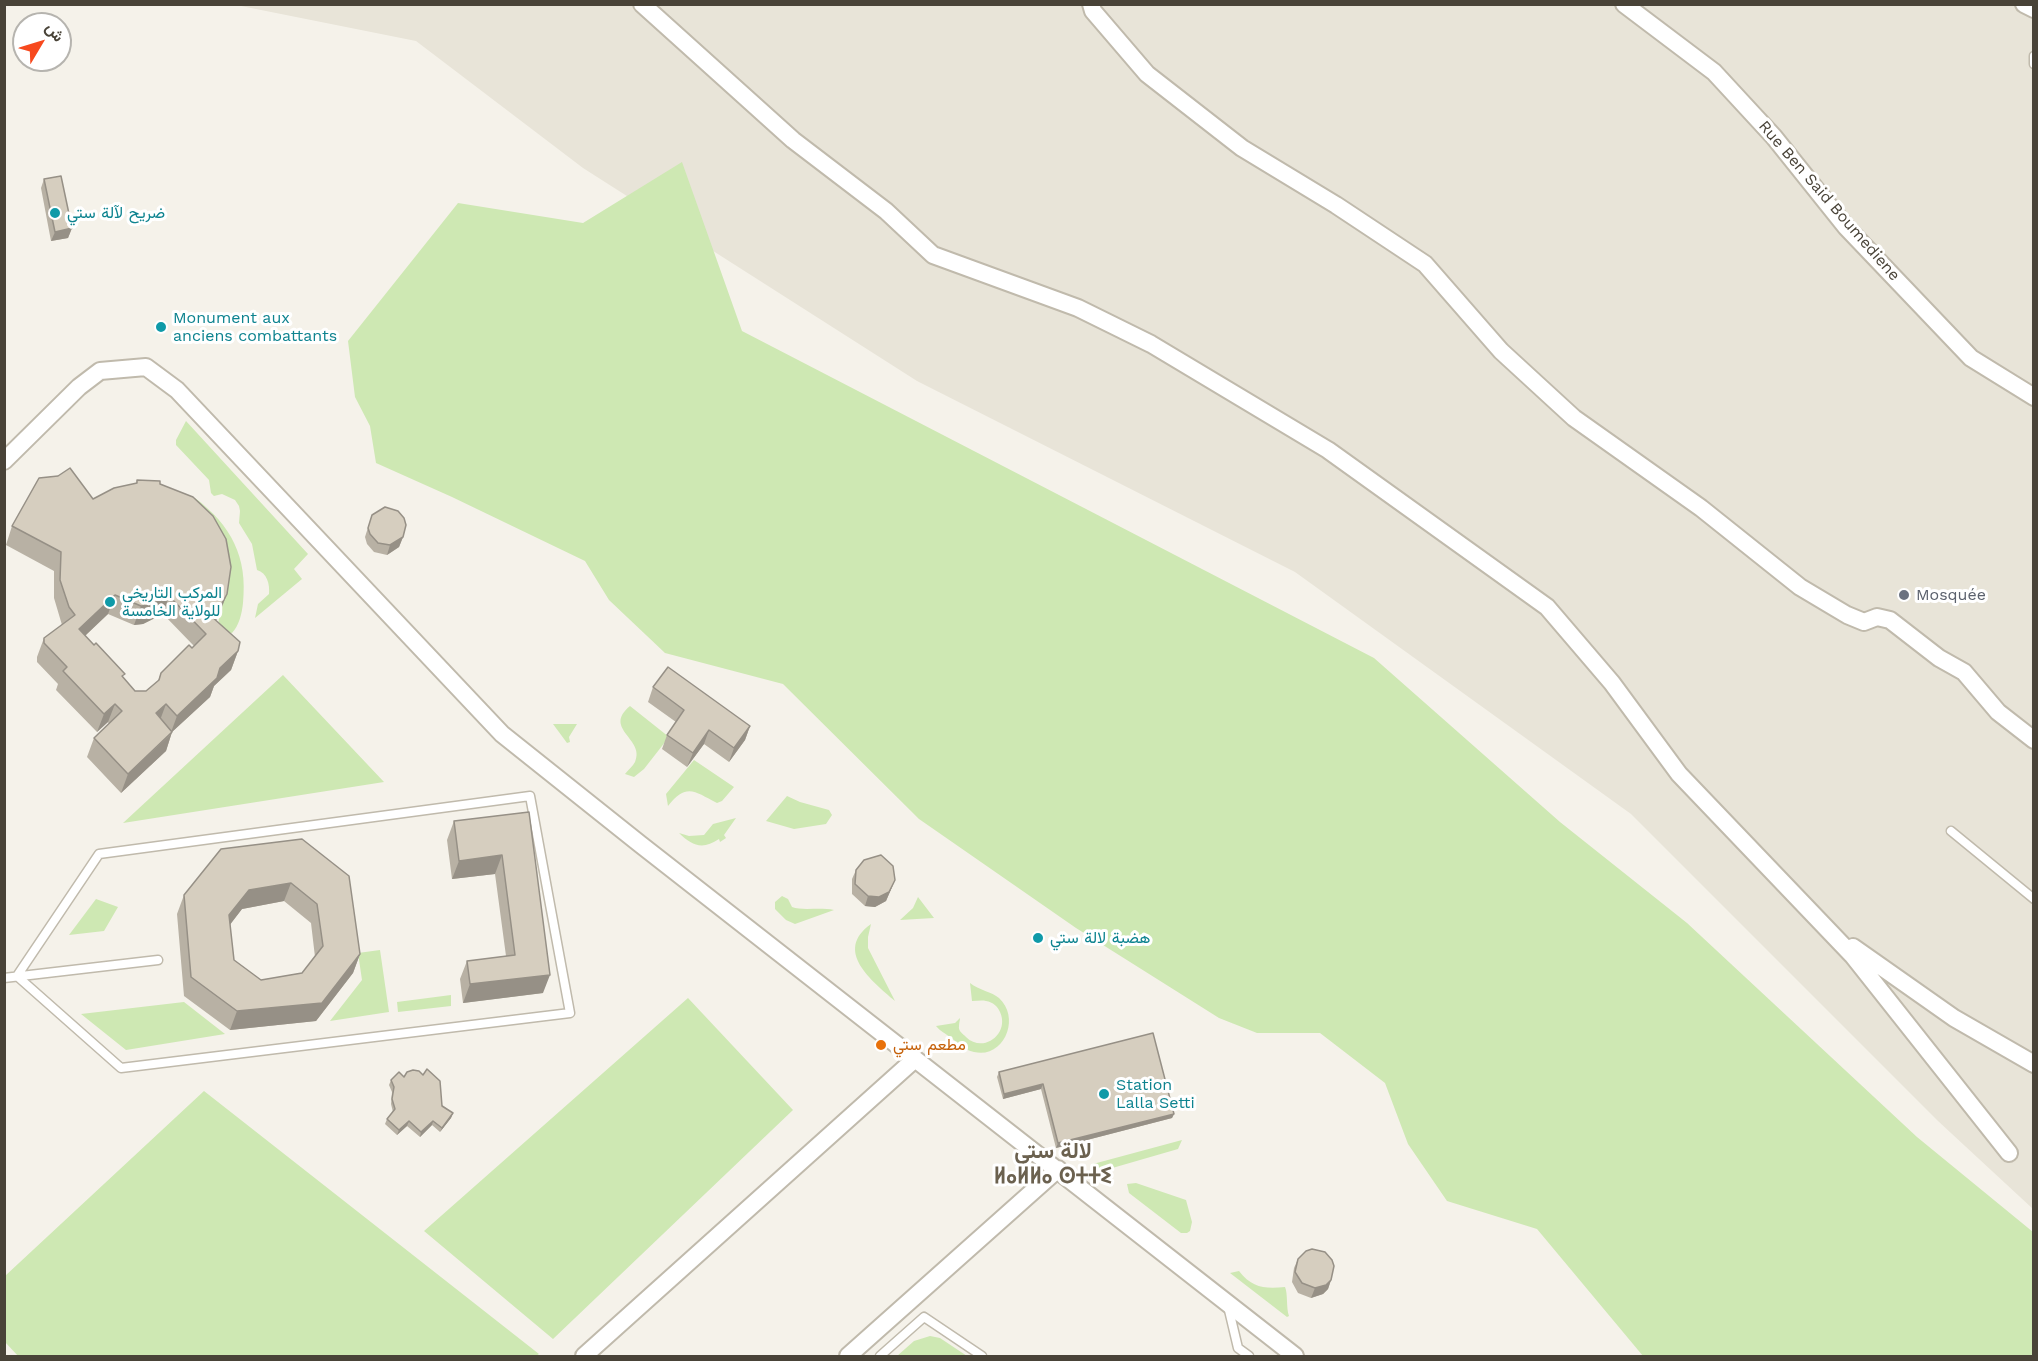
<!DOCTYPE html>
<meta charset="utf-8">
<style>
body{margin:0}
#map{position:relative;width:2038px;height:1361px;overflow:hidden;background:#f5f2ea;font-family:"Work Sans",Vazirmatn,sans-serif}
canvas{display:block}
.frame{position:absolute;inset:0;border:6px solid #494338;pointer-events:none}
.north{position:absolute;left:12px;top:12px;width:60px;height:60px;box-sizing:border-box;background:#fff;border:2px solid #b6b4af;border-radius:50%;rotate:52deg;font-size:16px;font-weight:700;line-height:24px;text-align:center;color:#494338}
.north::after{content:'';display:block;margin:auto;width:21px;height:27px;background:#f7491e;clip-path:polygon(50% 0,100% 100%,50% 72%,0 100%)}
</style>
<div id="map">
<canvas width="2038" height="1361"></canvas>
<div class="frame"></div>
<div class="north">ش</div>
</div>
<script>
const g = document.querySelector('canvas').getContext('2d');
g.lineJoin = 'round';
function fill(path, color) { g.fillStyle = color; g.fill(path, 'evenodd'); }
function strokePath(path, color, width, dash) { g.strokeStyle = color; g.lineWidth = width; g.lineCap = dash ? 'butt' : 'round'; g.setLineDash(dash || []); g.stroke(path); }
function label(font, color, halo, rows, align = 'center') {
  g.font = font + ' "Work Sans",Vazirmatn,"Noto Sans Tifinagh",sans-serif'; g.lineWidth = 6; g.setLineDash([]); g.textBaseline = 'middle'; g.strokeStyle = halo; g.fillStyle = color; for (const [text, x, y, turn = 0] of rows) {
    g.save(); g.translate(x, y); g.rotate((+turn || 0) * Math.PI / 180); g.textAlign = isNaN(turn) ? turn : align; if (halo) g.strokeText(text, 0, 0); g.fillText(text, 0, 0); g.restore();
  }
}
const residential = new Path2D(`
 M236 5H2033V1209L1938 1121 1631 814 1295 572 917 381 583 168 416 41Z`);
const green = new Path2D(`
 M682 162 742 331 1374 658 1560 822 1687 923 1917 1137 2033 1232V1356H1643L1537 1229 1447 1201 1408 1144 1385 1083 1320 1033H1257L1219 1018 1076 928 919 819 783 684 665 653 609 600 585 561 452 497 376 463 370 426 355 397 348 341 458 203 583 223Z
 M186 421 308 554 294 569 302 579 255 618 258 604 269 594C270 584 267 573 257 570L252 544 239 523 240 511 239 506 235 500 222 494 214 496 211 493 209 480 176 445V440Z
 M195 498C231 525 248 557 243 603 242 613 239 626 232 633L226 632 218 625 224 585 183 514Z
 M283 675 384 782 123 823Z
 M630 706 669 737 644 769 634 777 625 774C628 770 633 766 635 762 646 739 602 729 630 706Z
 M553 724H577L569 737 570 742 567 743Z
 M694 760 734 787 722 801 717 803C695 792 687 782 668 806L666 794Z
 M787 796 800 802 829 810 832 815 826 824 794 829 766 821Z
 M736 818 724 835 726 838 720 842 719 839C703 850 692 846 679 833L689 836 704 835 713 824Z
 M782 896 788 899 792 907C802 911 820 907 834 910L795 924 786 920 775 909V902Z
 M918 897 934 918 900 920 913 908Z
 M96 899 118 907 104 931 69 935Z
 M871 924 868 937V948L895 1001C872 981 833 951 871 924Z
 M380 950 389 1012 330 1021 362 980 358 953Z
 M970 983C979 990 992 992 999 998 1021 1018 1004 1059 974 1052 964 1050 958 1043 950 1037 945 1033 941 1032 936 1026L955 1023 960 1018C960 1020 959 1023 959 1026 958 1031 963 1034 966 1037 983 1054 1010 1034 1000 1012 998 1007 993 1002 986 1001 982 1000 977 1001 972 1001Z
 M451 995V1006L398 1012 397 1002Z
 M688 998 793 1110 553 1339 424 1231Z
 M184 1002 225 1034 126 1050 81 1014Z
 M204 1091 539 1354 536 1356H18L5 1342V1276Z
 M1182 1140 1178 1149 1102 1171 1093 1164Z
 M1136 1183 1186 1200 1192 1222 1190 1231 1187 1233H1181L1129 1193 1127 1184Z
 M1239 1271C1252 1288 1265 1289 1285 1287 1288 1293 1286 1308 1289 1316L1287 1317 1230 1273Z
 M930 1336 940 1338 967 1356H897L914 1341Z`);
const lane = new Path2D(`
 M2034 56V64
 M530 796 570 1013 121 1068 17 976 99 854Z
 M1951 831 2034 899
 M4 978 158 960
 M1228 1306 1238 1348 1249 1356
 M880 1356 924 1317 982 1356`);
const street = new Path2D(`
 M642 4 793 140 886 211 933 255 1078 308 1151 344 1328 450 1547 607 1612 683 1679 774 1853 956 2009 1153
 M1091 4 1093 11 1147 74 1242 148 1336 205 1425 264 1501 351 1574 418 1701 508 1800 587 1847 615 1864 622 1877 617 1890 620 1939 658 1964 672 1998 712 2034 740
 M1624 4 1714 72 1774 137 1846 227 1971 358 2034 397
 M2024 4 2034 9
 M4 461 79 387 100 371 146 367 177 390 502 734 640 844 1295 1356
 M1853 947 1954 1018 2034 1064
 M584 1356 915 1059
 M848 1356 1058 1169`);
const wall = new Path2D(`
 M44 179 72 228 68 238 51 241 41 188Z
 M58 476 93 499 136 483 137 480 160 484 220 612 216 621 238 651 231 670 214 686 210 697 172 732 166 751 121 793 87 757 94 738 109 724 108 722 97 732 56 690 58 684 37 662V657L44 638 62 625 54 598V571L6 545 12 526ZM108 614 134 625 143 624 163 614 194 646 161 673 158 681 146 691H135L85 636Z
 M372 515 403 537 399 547 387 555 374 552 367 544 365 537Z
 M653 687 750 726 745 740 729 762 704 744 687 767 662 749 667 735 676 722 648 702Z
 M529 812 543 993 463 1003 460 979 467 961 506 956 495 874 452 879 447 840 454 821Z
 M302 839 360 954 353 973 316 1021 230 1030 184 996 177 914 184 895ZM284 901 311 923 315 957 302 973 261 980 234 960 230 924 242 909Z
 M856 870 895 880 886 901 875 907 865 906 852 894V879Z
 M999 1072 1174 1114 1172 1118 1056 1148 1041 1089 1003 1099 997 1077Z
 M404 1077 453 1113 451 1118 440 1132 432 1125 420 1137 407 1126 397 1135 385 1124 387 1119 393 1112 391 1104 392 1092 389 1085 391 1080Z
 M1298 1259 1331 1280 1328 1289 1323 1294 1311 1298 1298 1293 1292 1282 1294 1268Z`);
const shadedWall = new Path2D(`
 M72 228 68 238 51 241 55 232Z
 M403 537 399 547 387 555 390 545Z
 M227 594 220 612 214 624 211 616Z
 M115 595 108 614 72 648 79 629Z
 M169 596 163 614 143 624 134 625 141 606Z
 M238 651 231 670 214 686 210 697 172 732 166 751 121 793 128 774 170 735 177 716 220 668Z
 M115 704 108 722 97 732 104 714Z
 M166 704 159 723 156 713Z
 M750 726 745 740 729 762 734 748Z
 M709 730 704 744 687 767 693 753Z
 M502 855 495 874 452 879 459 861Z
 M895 880 886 901 875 907 865 906 868 896Z
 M291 883 284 901 242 909 223 934 229 915 249 890Z
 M360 954 353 973 316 1021 230 1030 237 1011Z
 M550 975 543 993 463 1003 470 984Z
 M1043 1084 1041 1089 1003 1099 1004 1094Z
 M453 1113 451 1118 440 1132 442 1128Z
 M1174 1114 1172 1118 1056 1148 1058 1143Z
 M409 1121 407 1126 397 1135 399 1130Z
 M433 1121 432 1125 420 1137 421 1132Z
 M1331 1280 1328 1289 1323 1294 1311 1298 1315 1288Z`);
const building = new Path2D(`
 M61 176 72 228 55 232 44 179Z
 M70 468 93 499 114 488 137 483V480L160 481V484L193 497 213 516 226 539 231 567 227 594 221 605 211 616 240 642 238 651 220 668 217 678 177 716 166 704 156 713 172 732 128 774 94 738 122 711 115 704 104 714 63 671 67 667 44 643V638L75 615 69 607 60 580 61 552 12 526 39 478 58 476ZM115 595 141 606 150 605 169 596 206 634 192 648 189 645 161 673 159 680 146 691H135L122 676 125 674 96 643 94 645 79 629Z
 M385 507 398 511 404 518 406 525 403 537 390 545 378 543 370 534 368 528 372 515Z
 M668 667 750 726 734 748 709 730 693 753 667 735 684 710 653 687Z
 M529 812 550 975 470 984 467 961 515 955 502 855 459 861 454 821Z
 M302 839 349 876 360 954 322 1003 237 1011 191 977 184 895 221 849ZM291 883 317 904 323 946 302 973 261 980 234 960 229 915 249 890Z
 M881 855 893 866 895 880 889 892 879 897 868 896 855 884 856 870 864 860Z
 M1153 1033 1174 1114 1058 1143 1043 1084 1004 1094 999 1072Z
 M427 1069 440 1081 442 1106 453 1113 442 1128 433 1121 421 1132 409 1121 399 1130 387 1119 395 1109 392 1099 394 1087 391 1080 399 1072 404 1077 407 1072 413 1070 419 1071 423 1075Z
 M1312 1249 1325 1252 1332 1260 1334 1266 1331 1280 1326 1285 1315 1288 1302 1283 1295 1272 1298 1259 1306 1251Z`);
const markers = [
 [55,213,6,"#0f9aa8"],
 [161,327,6,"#0f9aa8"],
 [1904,595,6,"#6b7280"],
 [110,602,6,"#0f9aa8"],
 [1038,938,6,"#0f9aa8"],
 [881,1045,6,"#e8710a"],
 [1104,1094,6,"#0f9aa8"]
];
const streetNames = [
 ["Rue Ben Said Boumediene",1829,201,49]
];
const cultureNames = [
 ["ضريح لآلة ستي",67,213],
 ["Monument aux",173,318],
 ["anciens combattants",173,336],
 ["المركب التاريخي",122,593],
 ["للولاية الخامسة",122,611],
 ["هضبة لالة ستي",1050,938],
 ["Station",1116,1085],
 ["Lalla Setti",1116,1103]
];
const worshipNames = [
 ["Mosquée",1916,595]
];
const foodNames = [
 ["مطعم ستي",893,1045]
];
const districtNames = [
 ["لالة ستي",1053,1152],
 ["ⵍⴰⵍⵍⴰ ⵙⵜⵜⵉ",1053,1177]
];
fill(residential, '#e8e4d8');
fill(green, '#cee8b3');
strokePath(lane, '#c0baac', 11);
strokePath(street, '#c0baac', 20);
strokePath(lane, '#fff', 8);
strokePath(street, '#fff', 16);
fill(wall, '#b8b1a4');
fill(shadedWall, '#969086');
fill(building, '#d6cebf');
strokePath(building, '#969086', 1.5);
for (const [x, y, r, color] of markers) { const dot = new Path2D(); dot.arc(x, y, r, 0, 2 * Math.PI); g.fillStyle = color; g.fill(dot); strokePath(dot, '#fff', 2); }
label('16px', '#494338', '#fff', streetNames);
label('16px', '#0d838f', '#fff', cultureNames, 'left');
label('16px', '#5b616d', '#fff', worshipNames, 'left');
label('16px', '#c56008', '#fff', foodNames, 'left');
label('bold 22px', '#6b614f', '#fff', districtNames);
</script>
